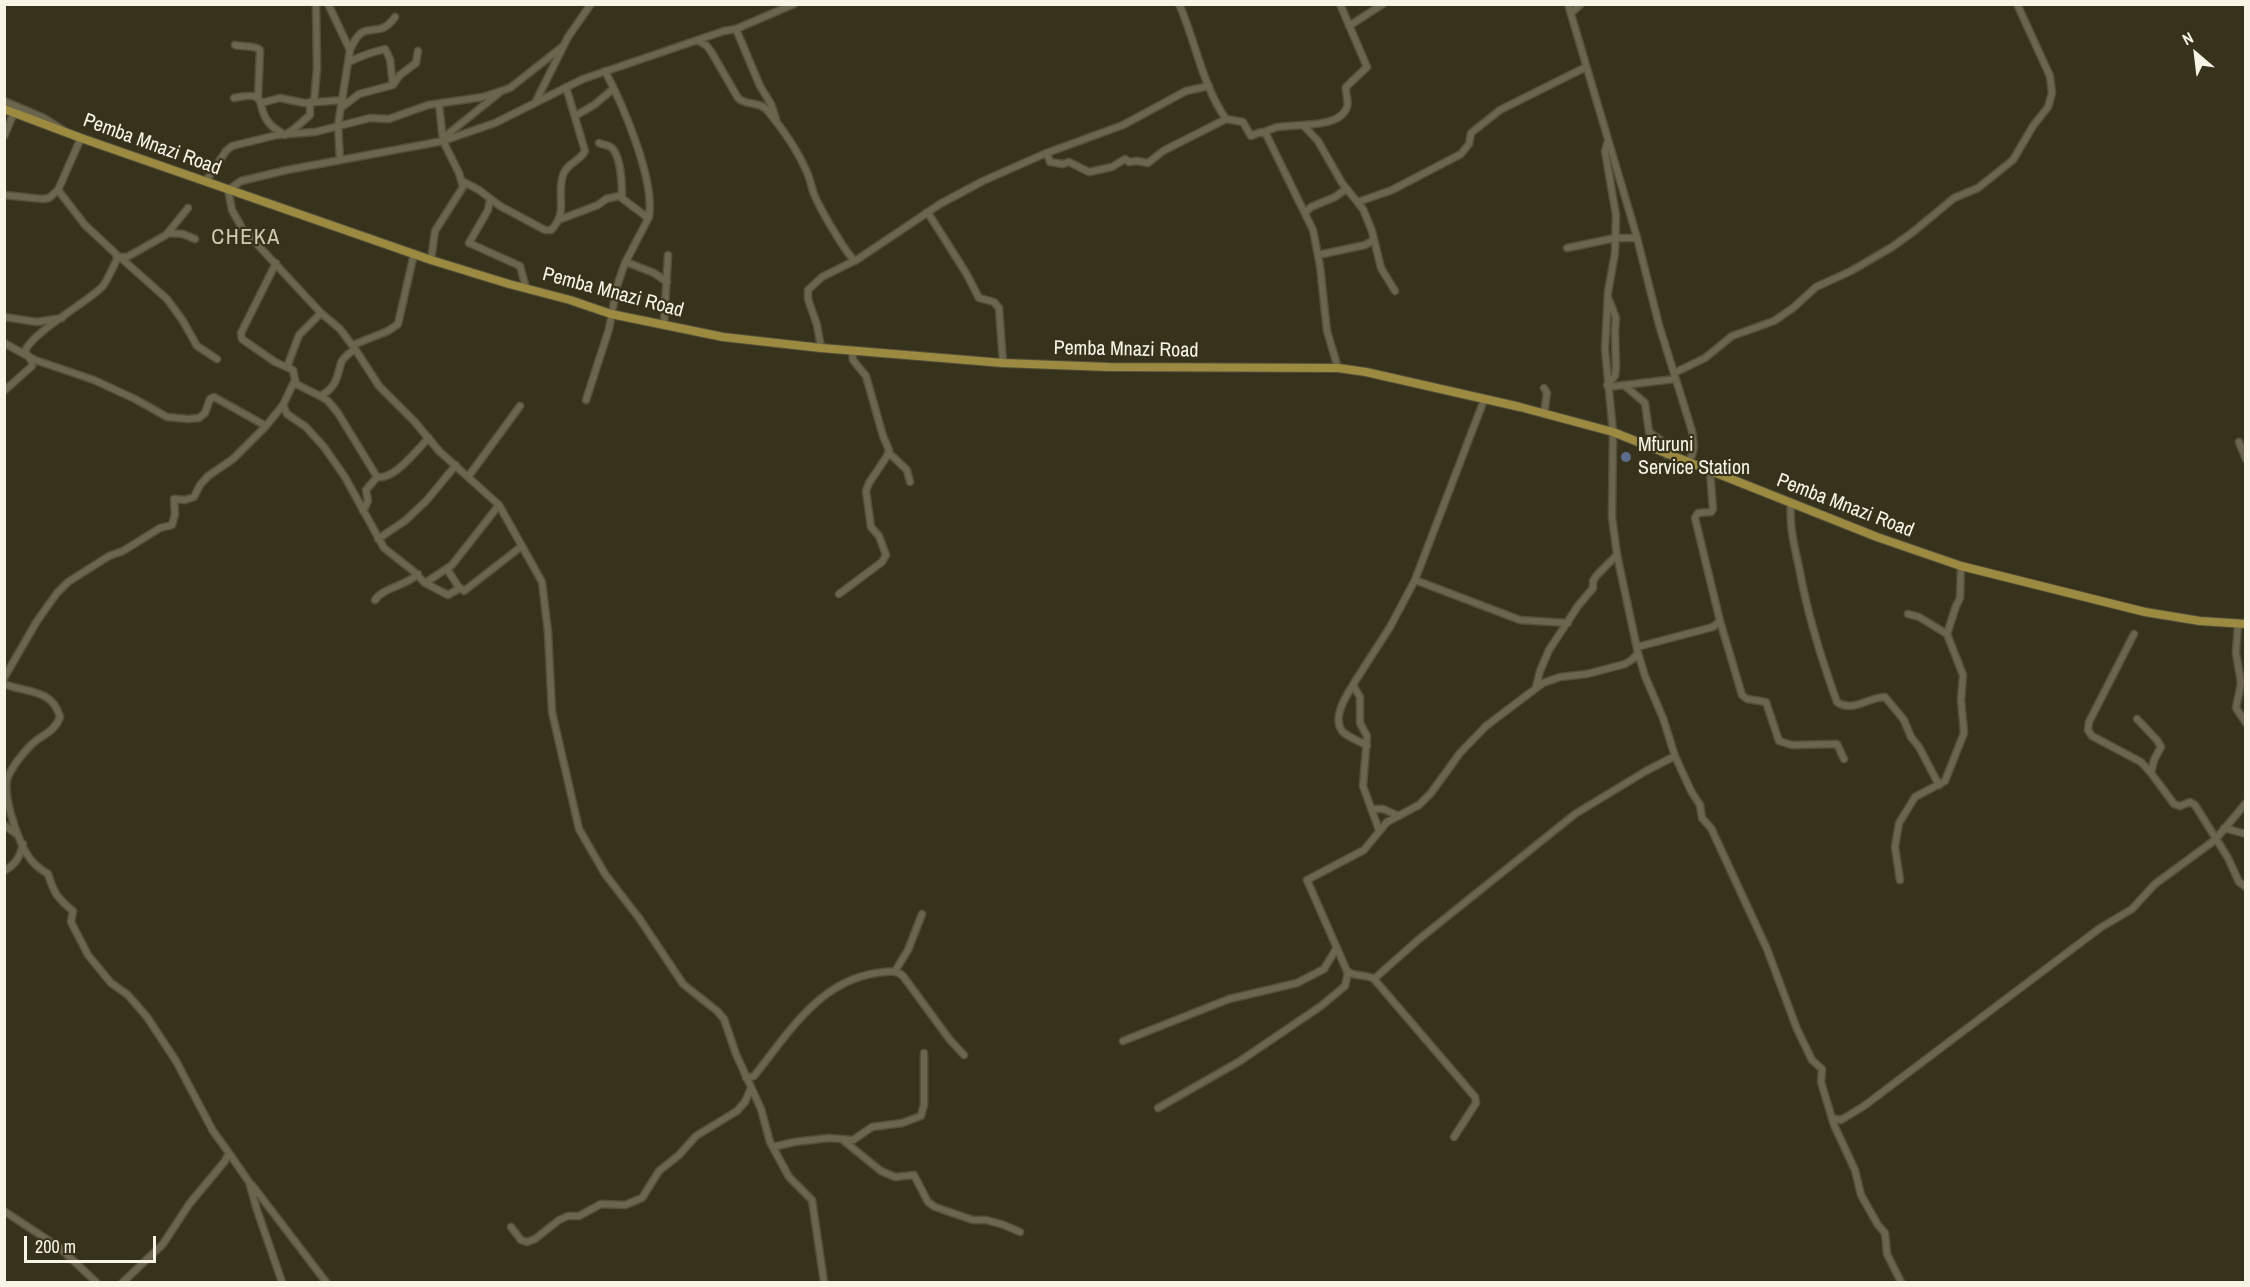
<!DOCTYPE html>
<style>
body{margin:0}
#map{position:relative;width:2250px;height:1287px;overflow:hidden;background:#37321b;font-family:"Archivo Narrow",sans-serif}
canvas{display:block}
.frame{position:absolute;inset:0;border:6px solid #f8f5e7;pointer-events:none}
.north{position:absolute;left:2166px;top:24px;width:60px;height:60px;-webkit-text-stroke:4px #37321b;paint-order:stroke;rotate:332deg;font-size:16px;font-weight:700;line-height:24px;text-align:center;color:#f8f5e7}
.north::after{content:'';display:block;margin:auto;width:21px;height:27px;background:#f8f5e7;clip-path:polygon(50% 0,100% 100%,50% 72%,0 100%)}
.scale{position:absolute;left:24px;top:1236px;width:132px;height:27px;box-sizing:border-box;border:3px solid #f8f5e7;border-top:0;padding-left:8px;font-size:18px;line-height:21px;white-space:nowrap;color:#f8f5e7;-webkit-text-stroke:4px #37321b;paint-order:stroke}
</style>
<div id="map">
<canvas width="2250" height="1287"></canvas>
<div class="frame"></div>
<div class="north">N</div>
<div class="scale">200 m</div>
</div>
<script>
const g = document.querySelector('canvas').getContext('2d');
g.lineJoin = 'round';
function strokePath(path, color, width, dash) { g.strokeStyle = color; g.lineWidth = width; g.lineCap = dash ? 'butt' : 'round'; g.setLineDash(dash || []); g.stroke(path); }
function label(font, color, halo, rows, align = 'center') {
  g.font = font + ' "Archivo Narrow",sans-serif'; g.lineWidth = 4.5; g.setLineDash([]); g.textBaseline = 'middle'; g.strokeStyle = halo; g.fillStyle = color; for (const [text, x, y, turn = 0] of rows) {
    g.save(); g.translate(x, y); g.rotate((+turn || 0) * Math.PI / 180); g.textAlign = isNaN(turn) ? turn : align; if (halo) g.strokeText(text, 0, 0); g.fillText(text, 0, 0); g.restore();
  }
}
const minor = new Path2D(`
 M328 4 350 50 338 125 340 160
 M794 4 736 29 724 31 583 79 495 123 443 141 287 170 241 181 228 190 232 210 242 228 321 313 340 329 355 349 379 386 414 421 439 451 499 505 542 582 548 632 552 712 579 829 605 874 639 918 683 984 717 1011 724 1019 736 1054 761 1109 770 1142 789 1177 812 1200 824 1282
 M1179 4C1196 42 1202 85 1226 119L1243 122 1251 136 1261 132 1266 134 1313 230 1320 266 1327 331 1338 368
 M1568 4 1636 234 1659 325 1692 431C1694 444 1696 452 1687 463
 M1571 13 1581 4
 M1349 26 1383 4
 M736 29 760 86 771 104 776 119
 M697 40 707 46 712 53 738 98C746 106 759 101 767 110 781 127 796 148 805 168 810 177 811 186 814 194 820 209 845 252 855 261L940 204 983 181 1044 154 1123 125 1186 91 1209 86
 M235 45C242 47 255 45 260 50L258 99
 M350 50C365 14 377 43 395 17
 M349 62C360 56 373 52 385 49L390 59 393 85
 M234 98C271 90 254 105 269 123 273 128 279 131 285 135L294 129 310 115V102
 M4 101 44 118 63 130
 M536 101 568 37 591 4
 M314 102 317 68 316 4
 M261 103 280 98 304 103 343 100
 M342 107 359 94 393 85 400 75 416 63 418 51
 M575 116 594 105 613 89
 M1304 125C1317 124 1342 123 1347 107 1349 101 1345 93 1346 87L1367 67 1340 4
 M1261 133 1277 127 1303 125 1318 141 1342 183 1363 209 1372 231 1381 268 1395 291
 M4 136 14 113
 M443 138 499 93
 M1608 141 1605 151 1616 215 1615 253 1608 292 1605 349 1613 432 1612 517 1617 555 1638 653 1645 676 1663 718 1675 756 1691 791 1700 805 1702 818 1711 828 1767 949 1797 1029 1812 1060 1822 1069 1821 1082 1834 1125 1855 1170 1861 1195 1878 1225 1885 1233 1887 1254 1901 1282
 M599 143C603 145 609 145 612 148 621 157 622 185 622 197
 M1047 153 1050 162 1063 164 1069 162 1089 172 1112 167 1125 159 1129 162 1137 161 1148 163 1163 151 1226 119
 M206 181 226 151 232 146 277 135 315 132 370 118 389 119 428 105 483 97 510 88 562 47
 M462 181 479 190 500 206 545 230H551C569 212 556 197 563 175 567 163 579 162 585 151L566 87
 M4 195 43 199 49 198 58 190
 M490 199 488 210 469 243 520 266 526 288
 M1358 202 1392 190 1461 154 1469 144 1471 133 1500 110 1586 67
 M926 213 930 216 966 273 979 298 994 302 999 308 1003 363
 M1305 213 1311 207 1335 197 1346 189
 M561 219 598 205 606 199 619 196 648 218
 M169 233 183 234 195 239
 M1567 248 1615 238H1636
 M1318 255 1365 245 1374 240
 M120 257H127L166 235 188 208
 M121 258 167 299 183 321 197 346 217 359
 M431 260 435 231 463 187 459 173 443 141 439 104
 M626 262 654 273 667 282
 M276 263 241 333 242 339 275 362 293 370 296 384 320 396C336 388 337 378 341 363 343 357 350 353 355 349
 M4 317 37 322 62 318
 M664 324 668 255
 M4 343 35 360 94 380 135 399 167 417 188 419 199 418 205 413 210 399 214 397 266 426 283 405
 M353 345 388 331 398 324 414 254
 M821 348 817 325 808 299V290L822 277 854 261
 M287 367 299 335 321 313
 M1674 373 1705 358 1732 336 1774 321 1793 308 1816 287 1851 271 1892 247 1913 232 1954 198 1978 188 2013 160 2033 126 2048 107 2052 93 2050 76 2017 4
 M295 380 283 405 287 414 306 427 324 447 345 477 384 548 412 570 425 583 448 595 460 588
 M1607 385 1615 376 1616 368 1615 331 1616 318 1609 300
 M1624 385 1645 403 1649 432 1665 443 1667 446V455
 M1608 387 1675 379
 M4 391 32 366V362L25 351C32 333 84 304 101 288 106 284 114 265 117 259L116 254 85 225 58 190 81 138
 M320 396 328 401 338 413 377 477 366 490 368 501 363 511
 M586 400 609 329 617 286 625 263 649 217C655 179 623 105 605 71
 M1544 414 1547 393 1544 388
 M2239 442 2246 459
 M889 453 907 470 910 482
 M377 477C395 480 416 450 429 438
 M468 477 520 406
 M1791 503C1789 525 1794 545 1799 567 1807 613 1821 658 1837 702 1852 713 1869 697 1885 697L1904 720 1911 737 1919 747 1939 785
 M378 539 406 520 427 500 456 465
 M447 569 458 586 464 591 522 546
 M1415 580 1520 620 1568 623
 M425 583 452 565 499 505
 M839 594 882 562 886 555 879 536 871 527 866 491 869 483 887 456 889 450 883 436 866 376 853 360 852 350
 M375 600C384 587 406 586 418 574
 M1908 614 1919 617 1947 634
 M1720 621 1742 695 1747 699 1766 702 1779 741 1792 745 1837 744 1844 759
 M2238 624 2236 653 2241 683 2236 708 2246 723
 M2134 634 2089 722 2088 730 2092 736 2141 762 2151 773
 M1637 647 1713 627 1720 621 1695 518 1698 513 1711 512 1713 509 1710 472
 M4 678 37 621 57 593 68 582 109 556 123 551 160 528 172 525 175 514 174 499 185 500 194 497 200 485 208 476 233 459 266 426
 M4 684C26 693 52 688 60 717 55 732 41 735 31 745 23 753 10 769 7 780 3 799 21 854 37 866 40 869 44 871 48 874 54 893 57 898 73 911L71 922 88 955 111 983 128 995 147 1017 176 1061 213 1131 229 1153 225 1161 190 1203 163 1244 123 1282
 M1353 685C1346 696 1332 717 1342 731 1347 737 1360 741 1367 746
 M1536 687 1540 671 1549 650 1578 606 1593 588V581L1597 575 1617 555
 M2137 719 2157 740 2161 747 2154 760 2151 773 2174 804 2180 806 2190 802 2195 805 2228 858 2239 882 2246 887
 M1371 809H1383L1399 816
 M4 825 18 835
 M2224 828 2246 834
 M1379 830 1363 786 1367 736 1360 723V697L1354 687V683L1390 627 1415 580 1484 400
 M4 871C16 864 20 857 23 844
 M1900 880 1895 847 1899 823 1915 797 1945 781 1964 733 1961 700 1963 675 1947 634 1956 606 1960 598 1961 566
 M895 971 908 950 922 914
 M1374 979 1418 940 1575 814 1646 771 1675 756
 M1123 1041 1229 999 1297 983 1324 969 1336 949
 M746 1078 754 1076C788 1034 818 982 876 973 886 972 895 969 903 976L950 1040 964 1055
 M1158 1108 1240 1061 1321 1006 1345 986 1348 973
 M1832 1118 1841 1120 1864 1106 2100 928 2132 909 2155 884 2215 840 2246 803
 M1454 1137 1476 1103 1475 1097 1374 979C1365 973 1355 978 1347 971L1307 880 1364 850 1387 822 1419 805 1431 793 1460 753 1486 726 1543 683 1560 677 1587 674 1625 664 1633 659 1638 653
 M844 1141 881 1171 895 1177 914 1175 928 1202 935 1207 973 1220H986L1004 1225 1020 1232
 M773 1147 794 1142 829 1138 853 1140 872 1127 902 1123 921 1116 924 1105V1053
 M229 1153 249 1182 257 1210 282 1282
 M252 1185 326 1282
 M4 1211 60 1248 96 1282
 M511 1227 521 1240 527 1242 535 1239 559 1220 568 1216H579L601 1204 625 1205 642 1198 659 1171 679 1155 696 1136 737 1111 745 1102 751 1088`);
const major = new Path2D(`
 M4 109 81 138 431 260 509 284 570 300 611 314 723 337 821 348 1003 363 1108 367 1338 368 1366 372 1520 407 1613 432 1877 537 1961 566 2145 612 2200 621 2246 624`);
const markers = [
 [1626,457,6,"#5c6f8a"]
];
const streetNames = [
 ["Pemba Mnazi Road",152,145,20],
 ["Pemba Mnazi Road",613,293,15],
 ["Pemba Mnazi Road",1126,350,1],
 ["Pemba Mnazi Road",1845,506,21]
];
const poiNames = [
 ["Mfuruni",1638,446],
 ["Service Station",1638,469]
];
const quarterNames = [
 ["CHEKA",246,238]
];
strokePath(minor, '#534f3a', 9);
strokePath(major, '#534f3a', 10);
strokePath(minor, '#6a654c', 6);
strokePath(major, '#9c8a41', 8);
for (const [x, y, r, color] of markers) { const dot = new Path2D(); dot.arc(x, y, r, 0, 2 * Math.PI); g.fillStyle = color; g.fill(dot); strokePath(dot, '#37321b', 2); }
label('20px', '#f8f5e7', '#37321b', streetNames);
label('20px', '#f8f5e7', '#37321b', poiNames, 'left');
g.letterSpacing = '1.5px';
label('22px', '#d1cbaf', '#37321b', quarterNames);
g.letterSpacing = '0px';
</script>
